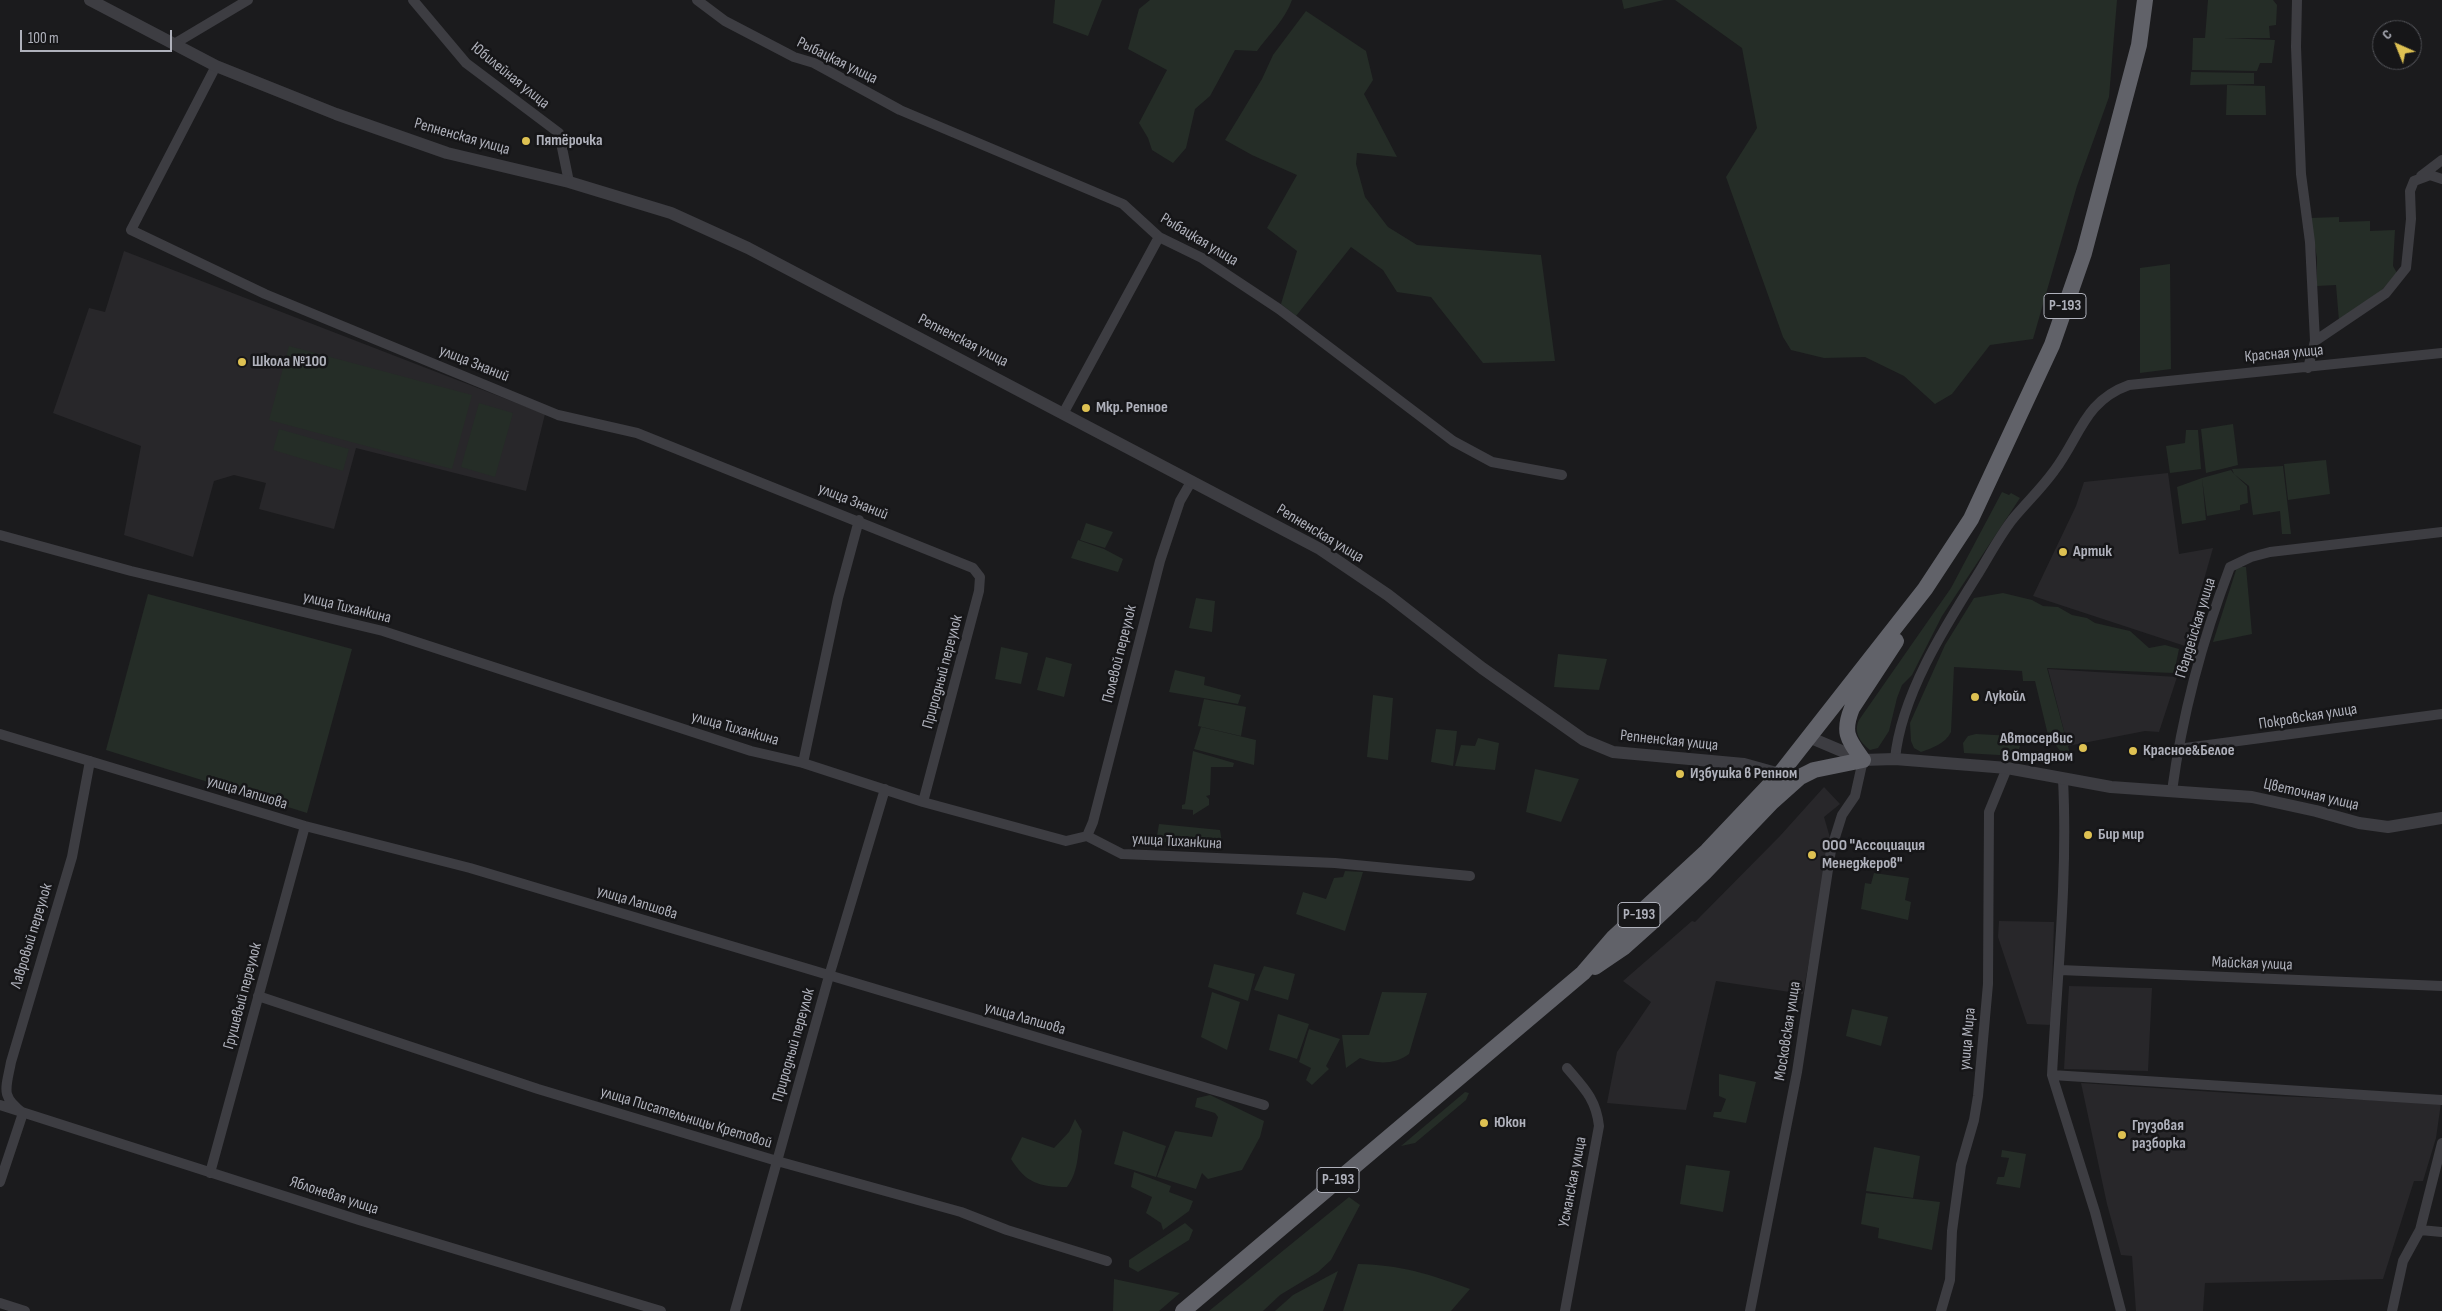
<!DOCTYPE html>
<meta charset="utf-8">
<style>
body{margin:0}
#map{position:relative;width:2442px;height:1311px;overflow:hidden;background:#1b1b1d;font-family:"Sofia Sans Condensed",sans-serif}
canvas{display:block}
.north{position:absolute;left:2372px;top:20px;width:50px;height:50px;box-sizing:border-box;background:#161618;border:1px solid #535459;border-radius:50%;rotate:316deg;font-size:14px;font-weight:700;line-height:20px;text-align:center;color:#afb1bb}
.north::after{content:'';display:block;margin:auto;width:18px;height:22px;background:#dec152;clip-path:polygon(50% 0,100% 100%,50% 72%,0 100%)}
.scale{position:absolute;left:20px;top:30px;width:152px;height:22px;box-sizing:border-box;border:2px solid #afb1bb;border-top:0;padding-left:6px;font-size:15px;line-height:18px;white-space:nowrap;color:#afb1bb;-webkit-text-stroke:4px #161618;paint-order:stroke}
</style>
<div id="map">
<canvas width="2442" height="1311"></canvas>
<div class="north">С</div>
<div class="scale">100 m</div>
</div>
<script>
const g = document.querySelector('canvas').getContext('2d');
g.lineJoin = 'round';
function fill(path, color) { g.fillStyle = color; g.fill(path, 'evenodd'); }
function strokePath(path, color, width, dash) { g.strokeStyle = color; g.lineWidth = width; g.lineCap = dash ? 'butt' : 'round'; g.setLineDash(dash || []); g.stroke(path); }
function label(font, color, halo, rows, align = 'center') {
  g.font = font + ' "Sofia Sans Condensed",sans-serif'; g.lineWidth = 5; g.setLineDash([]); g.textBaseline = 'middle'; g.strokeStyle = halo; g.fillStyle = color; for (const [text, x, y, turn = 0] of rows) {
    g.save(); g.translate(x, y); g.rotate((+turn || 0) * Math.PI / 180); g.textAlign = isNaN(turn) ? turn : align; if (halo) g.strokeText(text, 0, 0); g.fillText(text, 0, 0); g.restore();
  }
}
const built = new Path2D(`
 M124 251 545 414 526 491 356 448 334 529 259 509 266 483 234 475 214 481 193 557 124 535 141 446 53 413 89 308 105 312Z
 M2168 473 2179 554 2213 548 2185 646 2033 596 2076 506 2084 482Z
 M2048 669 2177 677 2159 732 2145 731 2068 746Z
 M1824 787 1840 804 1824 817 1831 841 1803 994 1716 981 1686 1110 1607 1103 1617 1052 1651 1002 1623 981 1692 921 1695 922 1780 836Z
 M1999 921 2054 922 2051 1025 2027 1024 1998 937Z
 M2069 986 2152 988 2148 1071 2064 1069Z
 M2081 1083 2275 1096 2441 1103 2436 1138 2423 1181H2414L2383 1279 2205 1283 2203 1311H2136L2132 1256 2121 1255 2107 1204Z`);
const green = new Path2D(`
 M1055 0H1102L1088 36 1053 23Z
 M1150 0H1292C1285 20 1269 34 1257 51L1235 50 1210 96 1195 109 1186 148 1173 163 1152 150 1148 138 1139 123 1167 70 1128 49 1139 9Z
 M1622 0H1664L1624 9Z
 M1675 0H2117L2109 97 2077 186 2033 339 1990 345 1952 394 1935 404 1904 376 1865 357 1824 358 1791 350 1783 337 1726 177 1757 128 1742 48Z
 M2208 0H2273L2277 5 2276 25 2269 26 2270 38H2224L2275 40 2272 63H2260L2257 71 2192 70 2193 38H2205Z
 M1306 11 1366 51 1373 80 1364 94 1397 157 1357 153 1356 164 1365 197 1388 227 1417 245 1541 255 1555 361 1483 363 1431 297 1397 292 1383 270 1351 247 1296 316 1281 304 1297 251 1267 228 1297 175 1252 155 1225 140 1262 79 1273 55Z
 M2191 72 2254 73V84L2190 85Z
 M2227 85 2265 86 2266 115H2226Z
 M2339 217V222L2370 221V231L2395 230 2393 266 2397 273 2381 291 2339 321 2336 285 2317 286V258L2310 218Z
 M2170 264 2171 369 2140 373V268Z
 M289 346 472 395 452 469 269 420Z
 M479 403 513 413 495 477 461 467Z
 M2233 424 2238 465 2206 473 2201 429Z
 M279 429 349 449 343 471 273 450Z
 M2186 430H2198L2201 469 2170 473 2166 446 2185 443Z
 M2326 460 2330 494 2288 500 2284 464Z
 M2283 466 2291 534H2282L2280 511 2253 515 2249 486 2234 474 2247 486 2248 503 2240 505V510L2207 516 2202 478 2231 470 2234 474 2232 469Z
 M2202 478 2206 520 2182 524 2177 487Z
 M2002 492 2009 495 2011 493 2020 498 1942 616 1912 675 1902 685 1897 698 1889 731 1878 748 1870 750C1860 742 1853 732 1859 720L1951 588Z
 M1086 523 1113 532 1105 548 1080 540Z
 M1078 540 1104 549 1123 559 1118 572 1071 558Z
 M2237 567H2246L2252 634 2213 642Z
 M2003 593 2032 600 2043 606 2058 607 2072 615 2087 618 2095 623 2130 631 2149 648 2165 645 2179 649 2174 673 2047 668 2069 750 2070 759 2067 760 2048 735 2035 681H2023L2022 671 1954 667 1951 732C1945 744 1932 748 1921 752L1914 748 1911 741 1910 723 1945 645 1974 598Z
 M148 594 352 649 307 813 106 750Z
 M1196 598 1215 601 1212 632 1189 628Z
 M1001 647 1028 653 1021 684 995 679Z
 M1558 654 1607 659 1599 690 1554 687Z
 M1046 657 1072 664 1064 697 1037 690Z
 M1175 670 1205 677 1204 685 1241 695 1238 704 1169 692Z
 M1373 695 1393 698 1388 760 1367 757Z
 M1204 699 1246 707 1241 736 1198 726Z
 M1201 727 1256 740 1254 765 1194 749Z
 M1436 729 1457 731 1453 766 1431 762Z
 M1976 734 2014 736 2020 746 2016 756 1964 753 1963 743 1968 736Z
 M1478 738 1499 743 1495 770 1455 766 1461 745 1475 746Z
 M1193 751 1234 763 1233 767H1211L1210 795 1206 796 1209 799V805L1193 815V810L1182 809V805L1185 804Z
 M1535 769 1579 779 1561 822 1526 812Z
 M1159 824 1220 830 1222 843 1156 842Z
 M1345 871 1363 872 1345 931 1296 914 1303 892 1326 899 1334 878 1343 877Z
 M1874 873 1909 878 1905 900 1911 902 1908 920 1861 909 1865 883 1871 884Z
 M1214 964 1255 974 1248 1001 1208 987Z
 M1264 966 1295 974 1288 1000 1254 990Z
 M1212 992 1240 1002 1227 1050 1201 1037Z
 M1382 992 1427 993 1409 1054C1395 1065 1376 1064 1360 1058L1346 1068 1342 1035H1369Z
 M1852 1009 1888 1017 1881 1046 1846 1036Z
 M1278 1014 1309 1024 1297 1059 1269 1050Z
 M1309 1029 1340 1039 1326 1066 1329 1069 1312 1085 1306 1080 1311 1068 1299 1062Z
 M1719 1074 1756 1082 1746 1123 1713 1117 1714 1112H1721L1726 1099 1719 1096Z
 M1465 1092 1469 1093 1466 1100 1415 1143 1401 1146Z
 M1210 1095 1264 1121 1260 1137 1242 1170 1208 1179 1202 1173 1196 1189 1157 1177 1175 1131 1212 1137 1218 1117 1215 1113 1195 1107 1197 1098Z
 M1075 1119 1082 1131C1077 1150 1080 1170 1067 1187 1039 1187 1026 1183 1011 1159L1022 1137 1054 1148 1069 1132Z
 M1123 1131 1166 1146 1156 1177 1114 1164Z
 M1874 1147 1920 1156 1913 1198 1866 1191Z
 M2002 1150 2026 1154 2020 1188 1996 1184 1998 1177H2004L2009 1158 2001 1157Z
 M1686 1165 1730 1171 1723 1212 1680 1204Z
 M1134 1172 1171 1186 1169 1192 1193 1201 1189 1211 1163 1230 1161 1223 1146 1213 1152 1197 1131 1187Z
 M1866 1193 1940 1202 1932 1250 1878 1238 1879 1228 1861 1224Z
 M1349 1197 1360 1205 1331 1260 1318 1272 1280 1295 1263 1311H1209Z
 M1185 1223 1193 1230 1189 1240 1138 1272 1129 1267V1260Z
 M1358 1264C1402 1265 1429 1274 1470 1289L1451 1311H1343Z
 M1338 1271 1323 1311H1275L1293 1295Z
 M1114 1279 1180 1293 1159 1311H1113Z`);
const minor = new Path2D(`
 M413 0 466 63 559 133 569 182
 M697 0 725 21 794 57 814 63 900 110 1123 204 1159 237 1202 258 1279 309 1453 441 1492 462 1562 475
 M2297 0 2296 47 2301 174 2310 242 2315 341
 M174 44 248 0
 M216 66 131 230 265 294 558 415 637 433 973 568 980 577 979 591 923 802
 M2421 176 2442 160
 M2308 368 2315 341 2386 293 2406 268 2411 219 2410 191 2414 181 2430 175 2442 179
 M1064 412 1159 237
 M0 535 131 571 383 631 751 751 803 763 923 802 1066 841 1087 836 1122 854 1335 863 1470 876
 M0 734 305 826 470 868 1264 1105
 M2178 749 2442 714
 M1895 759C1901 696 1944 628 1978 574 1989 556 1999 537 2012 520 2026 503 2041 489 2054 471 2080 437 2084 401 2129 385L2442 353
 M803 763 838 598 859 520
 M2063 779C2068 878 2057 976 2052 1075L2442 1100
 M2172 791C2182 716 2203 638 2230 567L2251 557 2270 552 2442 532
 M1087 836 1093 822 1160 561 1180 501 1191 482
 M2060 970 2442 986
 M258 996 538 1089 777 1161 961 1212 1007 1230 1107 1261
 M2052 1075 2095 1212 2121 1311
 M0 1105 359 1220 661 1311
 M210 1173 305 826
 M0 1182 23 1113C0 1096 6 1089 11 1062L72 857 90 761
 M2420 1230 2442 1232
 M0 1303 25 1311
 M735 1311 829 976 885 789
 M1565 1311 1599 1126C1596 1099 1584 1088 1567 1068
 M1750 1311 1797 1072 1831 850 1842 815 1855 796 1863 760
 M1941 1311 1950 1280 1952 1231 1961 1165 1974 1120 1978 1096 1988 984 1989 812 2007 768
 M2392 1311 2403 1261 2420 1230 2442 1143`);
const tertiary = new Path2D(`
 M90 0 216 66 336 114 447 153 569 182 671 213 748 248 1320 549 1388 595 1482 668 1584 740 1613 752 1744 764 1780 774
 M1811 738 1863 760 1895 759 2007 768 2111 787 2252 797 2316 811 2359 823 2388 827 2442 818`);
const trunk = new Path2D(`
 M1595 967 1623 948 1651 923 1704 873 1772 802 1800 777 1814 770 1863 760C1848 739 1842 733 1852 708L1896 641
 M1183 1311 1583 973 1614 937 1707 851 1780 774 1925 589 1971 519 2052 345 2084 253 2139 45 2145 0`);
const markers = [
 [526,141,5,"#dec152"],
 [242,362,5,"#dec152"],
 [1086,408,5,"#dec152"],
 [2063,552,5,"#dec152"],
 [1975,697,5,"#dec152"],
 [2083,748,5,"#dec152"],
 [2133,751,5,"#dec152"],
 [1680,774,5,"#dec152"],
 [2088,835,5,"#dec152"],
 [1812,855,5,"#dec152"],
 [1484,1123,5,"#dec152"],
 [2122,1135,5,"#dec152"]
];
const shields = [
 [2065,306,42],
 [1639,915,42],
 [1338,1180,42]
];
const shieldNames = [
 ["Р-193",2065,306],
 ["Р-193",1639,915],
 ["Р-193",1338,1180]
];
const streetNames = [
 ["Рыбацкая улица",837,61,26],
 ["Юбилейная улица",510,76,39],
 ["Репненская улица",462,137,16],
 ["Рыбацкая улица",1199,240,31],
 ["Репненская улица",963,341,27],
 ["Красная улица",2284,354,-5],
 ["улица Знаний",474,364,22],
 ["улица Знаний",853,502,22],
 ["Репненская улица",1320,534,31],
 ["улица Тиханкина",347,608,14],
 ["Гвардейская улица",2196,628,-73],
 ["Полевой переулок",1120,654,-76],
 ["Природный переулок",943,672,-75],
 ["Покровская улица",2308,717,-9],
 ["улица Тиханкина",735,729,16],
 ["Репненская улица",1669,741,6],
 ["улица Лапшова",247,793,17],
 ["Цветочная улица",2311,795,13],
 ["улица Тиханкина",1177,842,3],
 ["улица Лапшова",637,903,17],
 ["Лавровый переулок",32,936,-73],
 ["Майская улица",2252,964,2],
 ["Грушевый переулок",243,996,-75],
 ["улица Лапшова",1025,1019,16],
 ["Московская улица",1788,1031,-81],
 ["улица Мира",1968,1039,-85],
 ["Природный переулок",794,1045,-74],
 ["улица Писательницы Кретовой",686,1118,17],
 ["Усманская улица",1573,1182,-79],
 ["Яблоневая улица",334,1196,18]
];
const poiNames = [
 ["Пятёрочка",536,141],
 ["Школа №100",252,362],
 ["Мкр. Репное",1096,408],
 ["Артик",2073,552],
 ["Лукойл",1985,697],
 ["Автосервис",2073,739,"right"],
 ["в Отрадном",2073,757,"right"],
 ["Красное&Белое",2143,751],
 ["Избушка в Репном",1690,774],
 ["Бир мир",2098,835],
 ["ООО \"Ассоциация",1822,846],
 ["Менеджеров\"",1822,864],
 ["Юкон",1494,1123],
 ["Грузовая",2132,1126],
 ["разборка",2132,1144]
];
fill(built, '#28272a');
fill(green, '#252d27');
strokePath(minor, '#3d3d42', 10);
strokePath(tertiary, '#3d3d42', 12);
strokePath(trunk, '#616269', 16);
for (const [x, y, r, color] of markers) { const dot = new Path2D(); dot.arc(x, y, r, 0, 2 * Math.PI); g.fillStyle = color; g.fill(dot); strokePath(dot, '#161618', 2); }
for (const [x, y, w] of shields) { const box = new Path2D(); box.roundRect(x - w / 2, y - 12.5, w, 25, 4); g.fillStyle = '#161618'; g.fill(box); strokePath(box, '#afb1bb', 1); }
label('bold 15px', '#afb1bb', null, shieldNames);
label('16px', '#afb1bb', '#161618', streetNames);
label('bold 16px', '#afb1bb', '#161618', poiNames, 'left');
</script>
